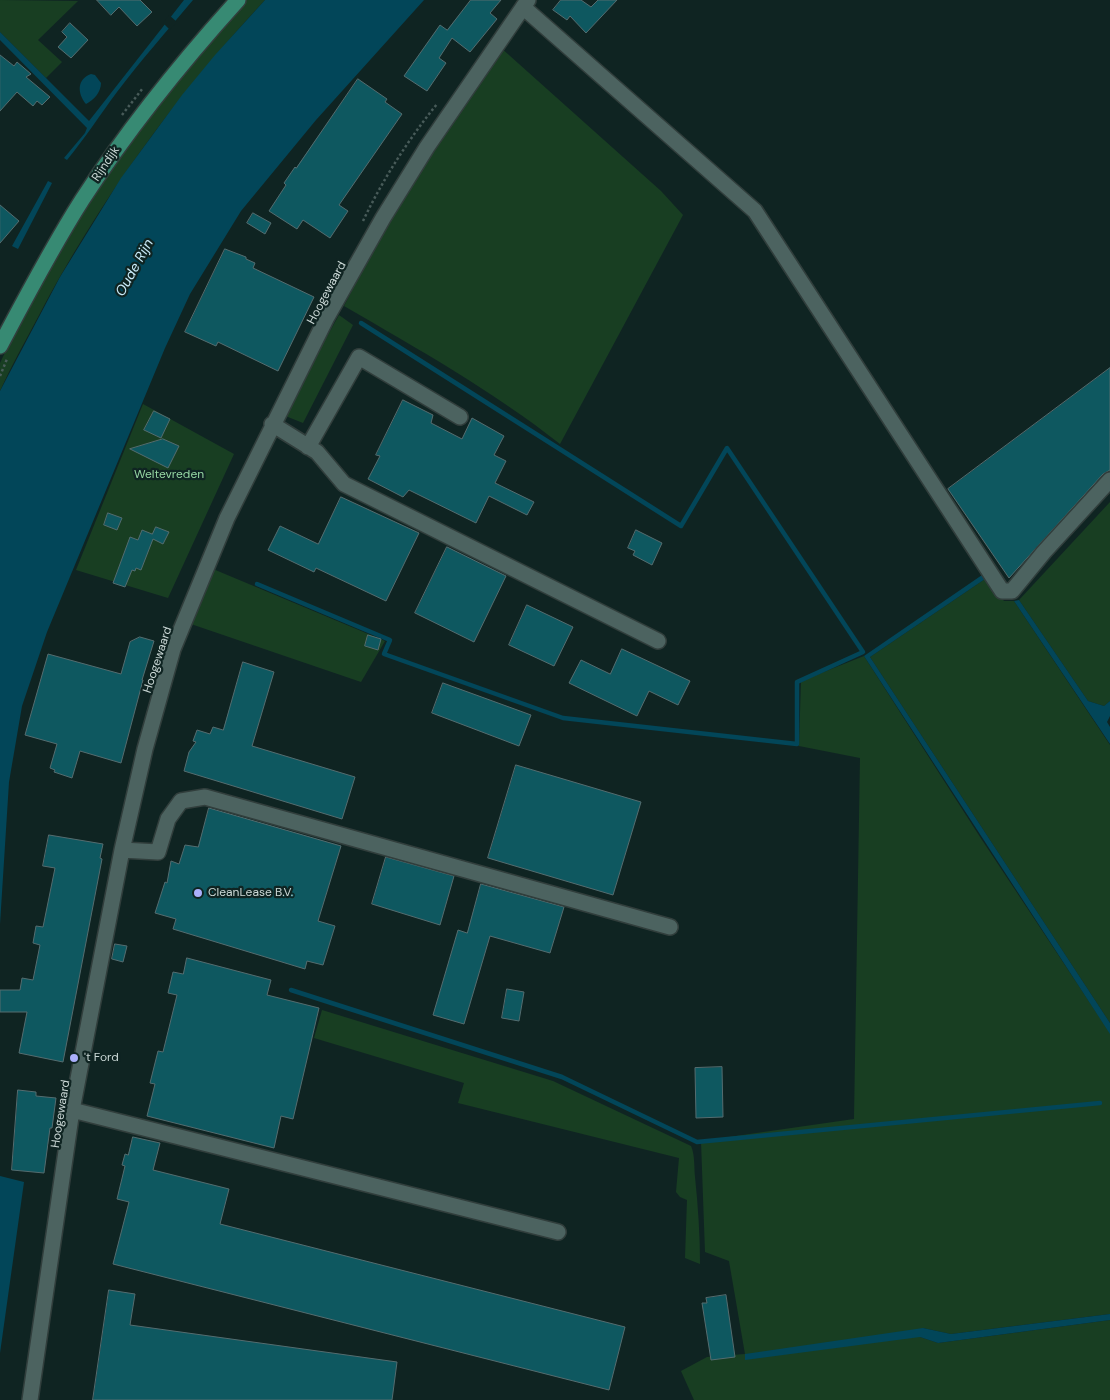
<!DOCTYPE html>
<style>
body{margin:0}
canvas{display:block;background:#0f2422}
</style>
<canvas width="1110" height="1400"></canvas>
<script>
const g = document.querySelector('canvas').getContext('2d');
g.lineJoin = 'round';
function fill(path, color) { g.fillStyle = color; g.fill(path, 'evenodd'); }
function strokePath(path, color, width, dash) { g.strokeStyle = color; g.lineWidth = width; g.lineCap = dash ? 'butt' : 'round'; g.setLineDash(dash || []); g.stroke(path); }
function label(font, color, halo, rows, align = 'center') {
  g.font = font + ' "DM Sans",sans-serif'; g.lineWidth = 4.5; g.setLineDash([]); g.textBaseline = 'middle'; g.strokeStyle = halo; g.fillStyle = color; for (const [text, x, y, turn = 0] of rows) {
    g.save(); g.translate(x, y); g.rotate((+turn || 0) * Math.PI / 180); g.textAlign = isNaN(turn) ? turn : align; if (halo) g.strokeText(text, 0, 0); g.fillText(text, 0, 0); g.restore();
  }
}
const green = new Path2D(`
 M0 0 78 1 38 40 62 62 46 78 0 32Z
 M242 0H265C176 95 99 201 38 317 25 342 11 366 0 391V363L27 307 61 247 111 170 153 109Z
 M500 47 661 191 683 215 560 444C493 391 418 349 344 306L374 247 431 143Z
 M339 315 353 325 303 423 283 415Z
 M143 404 234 454 168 598 76 570Z
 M1110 502V701L1104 706 1088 701 1019 600Z
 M213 569 385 641 361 682 188 623Z
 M985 579 1004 601H1014L1110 745V1023L870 657Z
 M864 656 980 837 1110 1033V1314L951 1334 923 1328 920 1337 938 1343 1110 1320V1400H694L681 1371 707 1357 745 1354 729 1261 705 1252 701 1141 854 1119 860 758 799 746 801 681Z
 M322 1010 553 1081 691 1146C695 1155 694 1167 695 1177 698 1206 700 1235 700 1264L685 1258 687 1200 680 1197 676 1192 679 1158 458 1103 464 1083 314 1038Z`);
const water = new Path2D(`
 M184 0H193C167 31 141 60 117 92 100 115 85 138 67 160L64 158 85 133 87 128 0 40V32L89 121Z
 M265 0H424L316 120 241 211 190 294 165 348 47 632 22 706 9 782 0 924V391L60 277 121 178 182 95 215 55Z
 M91 74 95 75 101 83C101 92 94 100 86 104 77 93 77 79 91 74Z
 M48 181 52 183 51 185 18 249 12 246Z
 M985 573V579L870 657 1110 1023V1034L864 656Z
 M1019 600 1088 701 1104 706 1110 701V716L1107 722 1110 727V744L1014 601Z
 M0 1176 24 1182 0 1353Z
 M1110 1314V1320L938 1343 920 1337 745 1360V1354L923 1328 951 1334Z`);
const pier = new Path2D(`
 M169 15 177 22 170 30 163 23Z`);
const stream = new Path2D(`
 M257 584 390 640 384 654 563 718 797 744V682L863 652 727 448 681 526 361 323
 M291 990 562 1077 697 1142 1100 1103`);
const building = new Path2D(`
 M97 0H140L152 12 137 26 119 7 111 15Z
 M471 0H501L490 13 497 19 470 52 452 38 439 58 446 63 427 91 404 76 440 25 447 30Z
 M561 0H581L591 7 598 0H617L586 33 570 16 567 20 553 10Z
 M70 23 88 40 71 58 58 47 67 37 62 32Z
 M0 55 14 66 17 62 31 74 26 77 50 97 42 105 37 101 33 106 17 92 0 111Z
 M358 79 387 99 385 102 402 114 339 205 348 211 330 238 303 220 297 229 269 211 286 185 284 183 295 167 296 168Z
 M0 205 19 221 0 243Z
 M253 213 271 223 265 234 247 223Z
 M225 249 246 257V259L255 263 253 268 314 297 278 371 218 342 216 346 185 332Z
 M1110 368V470L1103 474 1009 578 948 489Z
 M403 400 433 415 431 423 462 439 472 418 504 436 494 455 506 461 495 483 534 502 527 515 489 496 476 523 409 490 403 497 368 479 380 456 376 455Z
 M154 411 170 419 161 438 144 430Z
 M163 439 179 446 168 468 130 449Z
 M341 497 419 533 386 601 316 568 314 572 268 550 280 526 318 544Z
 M108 513 122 518 117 530 104 525Z
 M156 527 169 532 163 544 153 539 141 570 136 568 135 571 132 570 125 587 113 583 130 537 138 540 142 530 152 534Z
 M636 530 662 543 652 565 633 555 635 551 628 548Z
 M447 547 506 576 474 642 415 613Z
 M527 605 573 627 554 666 509 645Z
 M368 635 381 639 378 650 365 646Z
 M140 637 154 641 142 680H143L121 763 80 751 72 778 54 772 55 770 50 768 57 744 25 735 48 654 121 674 130 642Z
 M622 649 690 681 678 705 649 691 637 716 569 683 581 660 610 674Z
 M243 662 274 672 252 746 355 777 342 819 184 771 189 752 196 742 193 741 197 730 210 734 213 727 223 730Z
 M443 683 531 715 519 746 432 713Z
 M516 765 641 802 613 895 488 858Z
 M209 808 341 846 318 921 335 926 323 965 307 961 305 969 173 929 176 919 155 913 165 882 167 883 171 861 179 864 185 845 198 847Z
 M49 835 103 844 100 858 102 859 63 1062 19 1053 27 1012H0V990H20L22 978 33 980 40 945 33 943 36 926 43 927 55 868 43 866Z
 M386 857 454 876 440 925 372 904Z
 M481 884 564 907 550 953 490 936 464 1024 433 1015 458 930 467 933Z
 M115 944 127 946 123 962 112 959Z
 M187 958 271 980 267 995 319 1008 293 1119 281 1116 274 1148 147 1116 155 1084 150 1083 158 1051 163 1052 177 995 168 993 173 972 183 974Z
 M507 989 524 992 519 1021 502 1018Z
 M722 1067 723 1117 696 1118 695 1068Z
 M18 1090 36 1092V1096L56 1098 52 1128H50L44 1173 12 1170Z
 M133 1137 160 1143 153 1170 229 1189 220 1224 625 1327 609 1390 113 1264 129 1202 117 1199 125 1166 122 1165 125 1154 128 1155Z
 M109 1290 135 1294 130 1325 397 1362 392 1400H93Z
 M726 1295 735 1357 711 1360 702 1303H707L706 1298Z`);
const path = new Path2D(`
 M122 115 143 88
 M363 221C383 179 408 140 437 104
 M0 376 7 359`);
const minor = new Path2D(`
 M523 7 755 211 1002 591H1012L1044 552 1110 480
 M272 424 317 452 344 484 658 641
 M308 447 359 357 460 417
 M122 850 158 852 168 819 181 801 205 797 670 927
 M72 1110 558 1232
 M30 1400 72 1110 122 850 145 749 173 649 227 518 327 317 383 218 427 147 528 0`);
const major = new Path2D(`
 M0 346C26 297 52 247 82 200 128 129 181 63 238 0`);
const markers = [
 [198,893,5,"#aaaffb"],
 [74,1058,5,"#aaaffb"]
];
const streetNames = [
 ["Rijndijk",106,164,-56],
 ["Hoogewaard",327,293,-62],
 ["Hoogewaard",158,660,-72],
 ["Hoogewaard",61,1114,-81]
];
const parkNames = [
 ["Weltevreden",169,475]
];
const poiNames = [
 ["CleanLease B.V.",208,893],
 ["'t Ford",84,1058]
];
const waterNames = [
 ["Oude Rijn",135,268,-61]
];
fill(green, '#183e22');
fill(water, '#024659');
fill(pier, '#0f2422');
strokePath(stream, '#024659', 4.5);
fill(building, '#0e5860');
strokePath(building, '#546c6f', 1);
strokePath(minor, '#313e3c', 18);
strokePath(major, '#313e3c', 18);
strokePath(path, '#485b59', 2.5, [2.5, 2.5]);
strokePath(minor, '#4c6360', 15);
strokePath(major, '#378a73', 15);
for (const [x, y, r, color] of markers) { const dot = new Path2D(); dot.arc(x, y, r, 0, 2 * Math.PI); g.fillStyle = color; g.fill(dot); strokePath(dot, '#0f2422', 2); }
label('12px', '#cbd8d6', '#0f2422', streetNames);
label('12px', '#96d7a3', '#0f2422', parkNames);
label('12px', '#cbd8d6', '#0f2422', poiNames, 'left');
label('italic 14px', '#c9eaf8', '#0f2422', waterNames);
</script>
